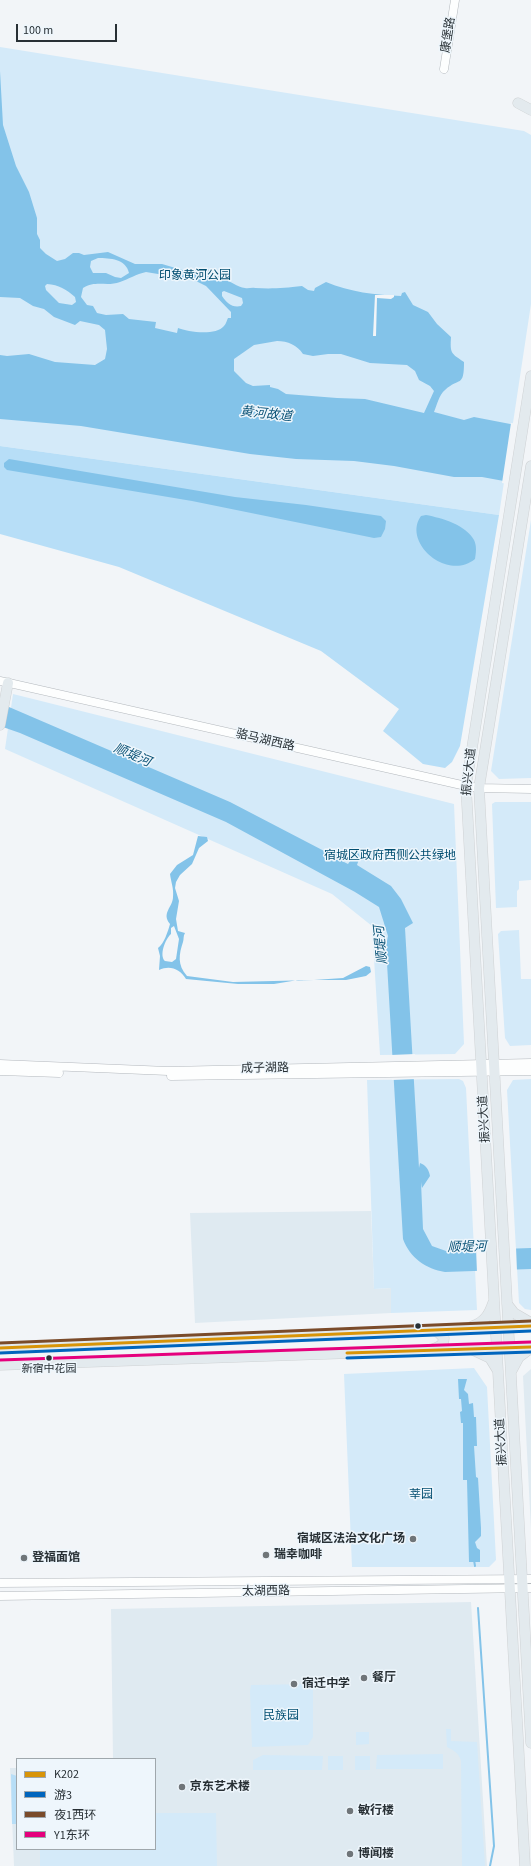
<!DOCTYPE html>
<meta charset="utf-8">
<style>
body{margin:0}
#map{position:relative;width:531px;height:1866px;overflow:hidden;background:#f2f5f8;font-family:"Source Sans 3","Noto Sans SC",sans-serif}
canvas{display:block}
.legend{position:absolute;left:16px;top:1758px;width:140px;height:92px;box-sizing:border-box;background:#eef6fc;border:1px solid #9fa7ac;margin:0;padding:5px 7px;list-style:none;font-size:12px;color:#283035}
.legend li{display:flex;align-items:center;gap:8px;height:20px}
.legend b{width:20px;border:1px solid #9fa7ac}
.scale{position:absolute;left:16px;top:24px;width:101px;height:18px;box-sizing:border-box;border:2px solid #283035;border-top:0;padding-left:5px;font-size:12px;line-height:14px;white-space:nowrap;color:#283035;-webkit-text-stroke:3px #eef6fc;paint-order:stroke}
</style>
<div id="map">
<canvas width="531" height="1866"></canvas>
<ul class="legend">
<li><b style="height:5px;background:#d89408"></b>K202</li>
<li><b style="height:5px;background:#0065bd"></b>游3</li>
<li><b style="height:5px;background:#7a4b2a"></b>夜1西环</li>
<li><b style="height:5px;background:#e5007d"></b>Y1东环</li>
</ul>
<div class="scale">100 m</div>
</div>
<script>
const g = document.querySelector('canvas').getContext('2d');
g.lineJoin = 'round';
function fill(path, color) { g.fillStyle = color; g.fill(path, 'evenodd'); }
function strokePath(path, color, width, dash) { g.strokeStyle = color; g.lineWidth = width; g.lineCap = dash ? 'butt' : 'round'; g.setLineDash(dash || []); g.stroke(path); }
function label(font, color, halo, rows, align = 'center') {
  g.font = font + ' "Source Sans 3","Noto Sans SC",sans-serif'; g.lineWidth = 3; g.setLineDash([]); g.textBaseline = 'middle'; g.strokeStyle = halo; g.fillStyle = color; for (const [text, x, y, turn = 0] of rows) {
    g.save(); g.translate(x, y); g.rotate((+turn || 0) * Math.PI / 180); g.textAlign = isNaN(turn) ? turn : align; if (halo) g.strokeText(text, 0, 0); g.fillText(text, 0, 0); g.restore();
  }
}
const built = new Path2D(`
 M371 1211 374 1289 391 1288V1313L195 1323 190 1213Z
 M531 1369V1529L523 1376Z
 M471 1602 487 1866H14L10 1768H17V1849H155V1759H113L111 1609Z`);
const green = new Path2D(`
 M0 47 524 131 531 135V304L499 515 0 446Z
 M531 520V778L499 779 491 771Z
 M13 694 454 804 464 1044 455 1054 380 1055 372 926 332 894 5 749Z
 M495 802H531V880L519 881V889L517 891V907L496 908 492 804Z
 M519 930 521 979H531V1045L510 1046 505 1038 498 934 501 931Z
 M459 1079 463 1081 466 1088 477 1310 391 1313V1288L374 1289 367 1080Z
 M531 1079V1310L525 1309 519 1303 507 1090 513 1080Z
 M474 1368 487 1387 496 1560 489 1567H352L344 1374Z
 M309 1684 313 1690V1737L308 1745 252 1747 250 1691 251 1685Z
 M446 1729H451V1741L477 1742 485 1866H462L461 1761C459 1753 453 1750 447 1747Z
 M356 1732H369V1744L356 1745Z
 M443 1754V1769H376L377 1755Z
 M263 1755 323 1756 322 1770H253V1760Z
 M328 1756H343V1770H328Z
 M355 1756H370V1770H355Z
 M155 1813H216L217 1866H40V1849H155Z`);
const forest = new Path2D(`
 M0 446 499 515 460 746 452 762 445 768 423 764 383 731 399 709 321 651 119 567 0 534Z
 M11 1774 17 1776V1824H12Z`);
const water = new Path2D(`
 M0 71 3 125 16 166 29 192 37 218V234L40 240V248L46 254 57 261 65 259 73 253H79L84 255 108 252 135 264H162L189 272C208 258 226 285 245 288 248 289 252 287 255 288 273 289 284 288 302 286L308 290 314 291 315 288 326 282C350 292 375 295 401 296L402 293 405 292 413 305 428 312 437 324 451 337C450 354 451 353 464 362 464 388 459 377 445 390 439 395 437 405 434 412L464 420 474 417 531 428V486L482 477H454L394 466 354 461 296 459 250 454 81 426 0 419V355L7 356 29 354 55 362 95 365 105 359 107 349 105 330 99 325 80 321 75 325 54 317 44 309 33 306 20 298 0 297ZM98 258C110 258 126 259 129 273L121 278 115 277 106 273H93L90 267 91 261ZM146 272 194 280 206 286 231 312V318H228C227 320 226 324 224 326 216 336 188 332 178 328L177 333 155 328 156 322 129 319 123 314 106 315 97 313 93 306 87 305 81 297 83 288C96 280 107 287 120 282 129 279 136 274 146 272ZM47 284C59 285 66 289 75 297L76 302 72 305 59 303 46 290 45 286ZM224 291 242 298 243 303 241 306C232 308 227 303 222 296V292ZM277 341C288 341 297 345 303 354L313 356 328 354H341L370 363 407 365 415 371 419 380 430 386 434 391 424 413 365 399 337 398 286 394 278 389 270 387V385L253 386 246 383 234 371V359L254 345Z
 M9 459 235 497 306 505 381 516 386 521 385 529 381 537 374 538 192 501 7 470 4 467V463Z
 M426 515C442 518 466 525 474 540 477 546 476 553 475 559 447 582 402 542 421 516Z
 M0 704 9 707 230 802 328 853 329 852 332 853 333 851 342 856V861L348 864 353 857 348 855 352 847 356 850 360 856 357 865 391 886 401 899 413 923 405 928 419 1168 420 1163C426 1165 429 1170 430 1176L422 1188 421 1182 423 1229 432 1246 446 1251 531 1248V1269L445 1272C426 1269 410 1258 403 1239L386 946 388 936 379 907 355 892 226 822 20 733 0 726Z
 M198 836 207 837 208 841 199 848 192 864 180 875 176 882 175 888 179 901 176 919 178 931 185 933C183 936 184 939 183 942 179 954 177 965 187 976L233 982 314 980 343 978 366 966 370 967 371 972 366 976 346 980H298L274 984H238L186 979C180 969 170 965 159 970L160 956 158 948C164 944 168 931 170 924 161 913 173 907 173 897 174 889 171 882 170 874L177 865 193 855ZM174 926 179 939 176 959 172 962 165 961C159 956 165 939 171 934V928Z
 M458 1379H467L464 1390 468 1394 469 1404 473 1403 474 1417H476L477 1446H474L476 1477 478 1478 481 1528V1536L475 1542 477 1548 480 1550V1562H469L467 1480H463V1423H461L460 1412 462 1411 461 1399H459Z`);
const pier = new Path2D(`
 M375 295H394V297L391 299 377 298 376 336H373Z
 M511 423 531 426V488L502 483Z
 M415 1054 417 1079 392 1080 391 1055Z
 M516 1247 517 1271 477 1273 476 1248Z`);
const stream = new Path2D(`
 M474 1560 475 1566
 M478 1608 494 1846 490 1866`);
const minor = new Path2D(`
 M444 69 455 0
 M0 681 466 786 479 788 531 789
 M0 1064 168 1071 531 1063
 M0 1071 59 1073
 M171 1076 531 1071
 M0 1583 531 1579
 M0 1596 531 1588`);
const major = new Path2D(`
 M518 103 531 110
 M531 466 479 788 531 1743
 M0 725 8 683
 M507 1304 514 1313 531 1323
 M473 1326C484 1322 489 1315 493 1303
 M432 1330 438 1332 444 1338C444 1345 439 1347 433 1349
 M0 1348 531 1326
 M473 1350 490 1358 498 1371
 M0 1365 531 1347
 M511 1372 519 1357 531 1348
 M525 1866 466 786 531 376`);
const bus1 = new Path2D(`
 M0 1348 531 1326
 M347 1353 531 1347`);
const bus2 = new Path2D(`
 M0 1353 531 1331
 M347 1358 531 1352`);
const bus3 = new Path2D(`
 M0 1343 531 1321`);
const bus4 = new Path2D(`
 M0 1360 531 1342`);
const markers = [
 [418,1326,3.5,"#283035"],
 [49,1358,3.5,"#283035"],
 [413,1539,4,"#6f7579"],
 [266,1555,4,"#6f7579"],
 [24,1558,4,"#6f7579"],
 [364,1678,4,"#6f7579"],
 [294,1684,4,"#6f7579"],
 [182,1787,4,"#6f7579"],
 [350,1811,4,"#6f7579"],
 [350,1854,4,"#6f7579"]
];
const busNames = [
 ["新宿中花园",49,1370]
];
const streetNames = [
 ["康堡路",449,35,-81],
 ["骆马湖西路",265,741,13],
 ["振兴大道",470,772,-84],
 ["成子湖路",265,1069,-1],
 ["振兴大道",485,1119,-93],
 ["振兴大道",502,1442,-93],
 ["太湖西路",266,1592,-1]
];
const parkNames = [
 ["印象黄河公园",195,276],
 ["宿城区政府西侧公共绿地",390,856],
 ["莘园",421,1495],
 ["民族园",281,1716]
];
const poiNames = [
 ["宿城区法治文化广场",405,1539,"right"],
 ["瑞幸咖啡",274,1555],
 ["登福面馆",32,1558],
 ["餐厅",372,1678],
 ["宿迁中学",302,1684],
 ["京东艺术楼",190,1787],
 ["敏行楼",358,1811],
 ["博闻楼",358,1854]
];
const waterNames = [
 ["黄河故道",266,415,6],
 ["顺堤河",132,756,23],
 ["顺堤河",382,945,-96],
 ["顺堤河",467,1248,-1]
];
fill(built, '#dfeaf1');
fill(green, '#d4eaf9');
fill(forest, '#b7def7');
fill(water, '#83c3e9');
fill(pier, '#f2f5f8');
strokePath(stream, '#83c3e9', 2);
strokePath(minor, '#b3b8bd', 9);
strokePath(major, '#cfd2d4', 11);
strokePath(minor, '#fdfefe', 8);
strokePath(major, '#e3eaee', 10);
strokePath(bus1, '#d89408', 3);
strokePath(bus2, '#0065bd', 3);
strokePath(bus3, '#7a4b2a', 3);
strokePath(bus4, '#e5007d', 3);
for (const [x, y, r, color] of markers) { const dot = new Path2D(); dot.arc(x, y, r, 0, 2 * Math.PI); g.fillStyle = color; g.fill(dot); strokePath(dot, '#eef6fc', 1.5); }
label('11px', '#283035', '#eef6fc', busNames);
label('12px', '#283035', '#eef6fc', streetNames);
label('12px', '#004d70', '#eef6fc', parkNames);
label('bold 12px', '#283035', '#eef6fc', poiNames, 'left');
label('italic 13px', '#0b5377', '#eef6fc', waterNames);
</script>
